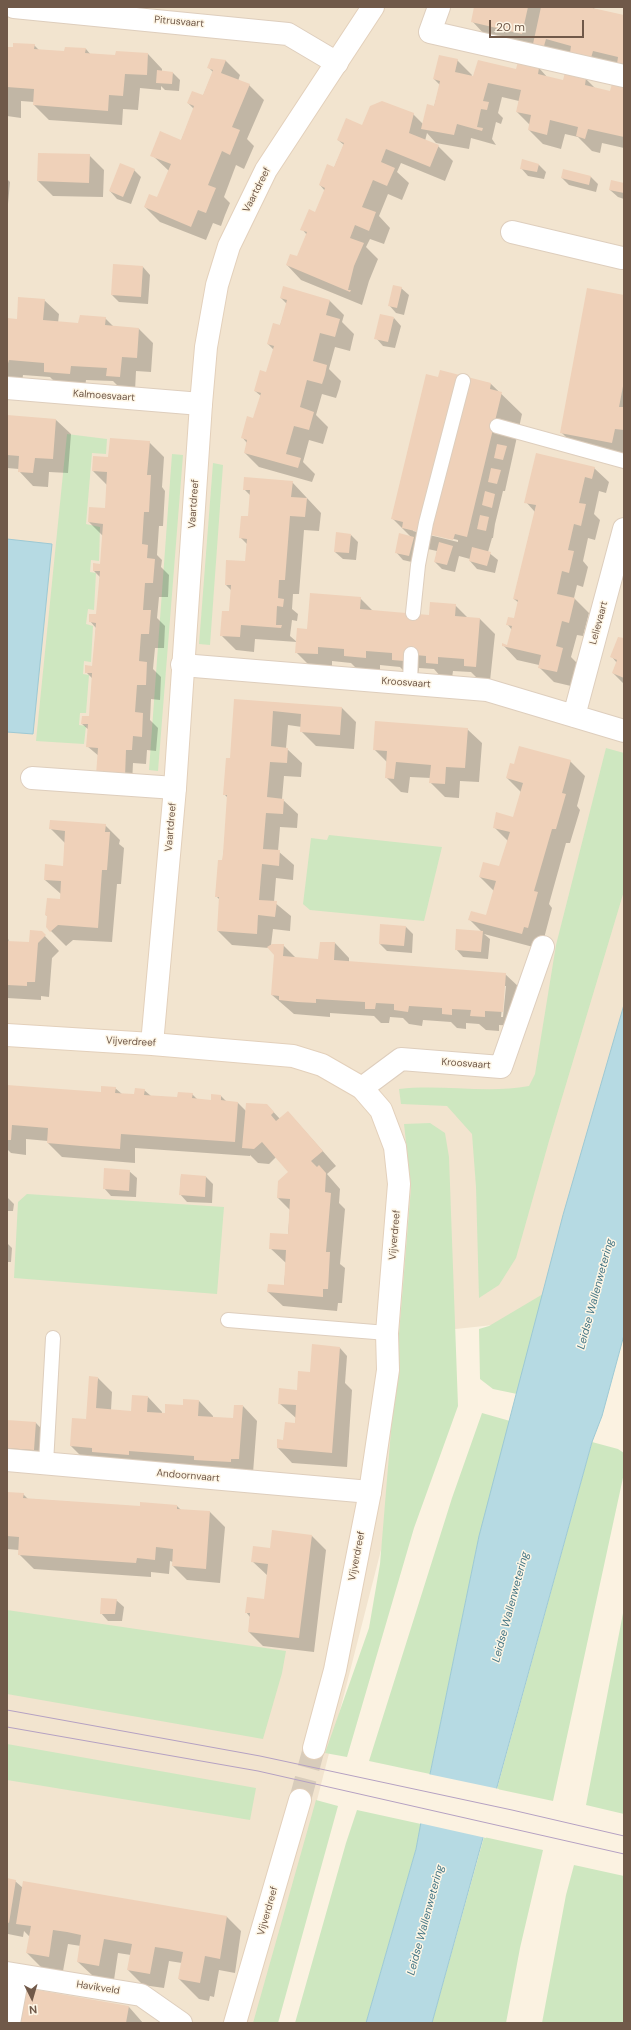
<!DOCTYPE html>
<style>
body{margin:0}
#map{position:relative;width:631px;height:2030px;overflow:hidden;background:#fbf2e1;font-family:"DM Sans",sans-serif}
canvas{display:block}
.frame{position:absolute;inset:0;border:8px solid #705949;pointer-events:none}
.north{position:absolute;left:12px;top:1978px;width:40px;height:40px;-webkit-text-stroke:3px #fef6e6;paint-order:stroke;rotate:175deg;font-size:11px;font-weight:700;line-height:16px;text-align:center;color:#705949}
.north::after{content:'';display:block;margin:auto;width:14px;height:18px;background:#705949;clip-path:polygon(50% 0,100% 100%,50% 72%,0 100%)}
.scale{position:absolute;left:489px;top:20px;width:95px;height:18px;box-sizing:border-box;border:2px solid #705949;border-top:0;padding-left:5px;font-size:12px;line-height:14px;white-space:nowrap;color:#705949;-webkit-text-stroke:3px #fef6e6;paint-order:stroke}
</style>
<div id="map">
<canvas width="631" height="2030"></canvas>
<div class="frame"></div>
<div class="north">N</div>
<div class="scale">20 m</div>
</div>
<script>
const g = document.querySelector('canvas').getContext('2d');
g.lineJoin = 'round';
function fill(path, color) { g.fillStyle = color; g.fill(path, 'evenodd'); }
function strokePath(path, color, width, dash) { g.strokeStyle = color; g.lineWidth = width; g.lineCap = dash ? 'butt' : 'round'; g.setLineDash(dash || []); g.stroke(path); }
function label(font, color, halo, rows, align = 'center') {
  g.font = font + ' "DM Sans",sans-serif'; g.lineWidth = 3; g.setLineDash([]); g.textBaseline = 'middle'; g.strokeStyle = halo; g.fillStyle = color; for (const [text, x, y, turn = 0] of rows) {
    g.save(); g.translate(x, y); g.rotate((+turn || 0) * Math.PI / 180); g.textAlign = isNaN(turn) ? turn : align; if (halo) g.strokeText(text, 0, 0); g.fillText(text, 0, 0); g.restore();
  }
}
const residential = new Path2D(`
 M7 7H624V1311L437 1331 260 2023H7Z`);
const green = new Path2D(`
 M67 434 107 439 106 454 92 453 86 524 100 527 99 561 91 560 90 572 96 573 94 610 88 609 86 624 93 626 91 662 84 661 83 674 89 675 86 713H80L79 725 86 726 84 744 36 741Z
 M172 454 183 455 158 771 149 770Z
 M213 463 223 465 210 645 199 644Z
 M606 748 624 753V891L549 1141 516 1258 499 1285 479 1298 476 1187 472 1134 447 1106 401 1104 399 1089C442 1084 487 1094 529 1086L535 1074 556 945Z
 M329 835 442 847 424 921 310 910 303 904 311 838 327 840Z
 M430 1123 445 1133 449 1157 458 1406 414 1528 347 1757 325 1753 369 1628 380 1564 411 1188 404 1124Z
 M27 1194 224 1207 217 1294 14 1278 18 1202Z
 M543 1294 517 1394 493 1389 480 1379 479 1329 489 1326Z
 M482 1413 510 1421 479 1537 430 1774 369 1761 452 1498Z
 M592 1442 618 1449 624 1453V1473L553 1801 497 1789Z
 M624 1608V1814L586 1805Z
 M7 1610 286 1651 282 1673 263 1739 7 1694Z
 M7 1744 256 1788 250 1820 7 1780Z
 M316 1800 338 1806 278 2023H253Z
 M357 1810 421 1824 416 1849 366 2023H295L346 1843Z
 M484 1837 543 1850 520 1948 506 2023H432Z
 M574 1865 624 1876V2023H542L566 1895Z`);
const water = new Path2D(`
 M7 539 52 544 33 734 7 732Z
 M624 1005V1335L602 1416 592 1442 432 2023H366L416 1849 430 1774 479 1536 563 1215Z`);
const pier = new Path2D(`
 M428 1774 499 1789 486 1838 419 1823Z`);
const shadow = new Path2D(`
 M475 7H595L594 9 624 16V70L486 36 472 21Z
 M34 45 40 51 65 52 86 49 91 55 116 56 148 54 162 69V72L173 73 180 80 179 91 165 90 161 86V90L140 88 138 110 123 109 122 125 49 120 34 105V102L21 101V118L7 116V48Z
 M225 60 240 75 238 81 249 85 264 100 247 139 254 146 244 169 236 165 224 197 230 203 225 215 221 226 213 223 206 240 160 222 145 207 158 199 169 171 152 155 181 141 194 109 188 103 203 96 213 72 208 67Z
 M457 60 472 75 471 77 517 70 519 63 539 68 548 78 564 81 565 74 586 79 596 89 611 93 624 88V148L602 143 600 153 592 151 578 137 565 134 561 149 543 144 529 130 530 125 517 112 519 101 502 97 498 113 503 118 501 124 496 122 492 139 496 145 471 138 469 149 436 143 427 133 425 141 438 146 453 161 445 181 401 163 397 172 409 183 402 200 388 194 379 216 390 228 384 244 370 239 366 247 378 259 369 281 362 305 301 280 287 265 298 258 307 235 302 229 316 213 325 191 320 185 334 168 344 145 338 140 362 126 413 114 423 124 434 107 440 85 434 79Z
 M89 155 104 170 103 197 53 196 38 181Z
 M539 165 546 172 544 179 528 176 521 168Z
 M134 170 141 177 131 204 117 199 110 191Z
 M591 177 598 184 596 192 569 185 562 178Z
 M7 179 10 182 8 204H7Z
 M624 184V199L618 197 610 190Z
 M114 265 143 267 150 275 148 304 119 302 112 295Z
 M401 288 409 295 404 315 396 313 389 305Z
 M624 296V456L576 447 561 432Z
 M281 298 329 300 344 315 342 322 354 334 350 351 335 347 329 369 341 381 339 389 336 398 322 394 316 415 328 427 323 444 309 440 303 462 315 474 312 482 259 467 245 453 247 443 242 437 254 419 261 396 255 391 267 373 274 350 268 344 280 326 287 304Z
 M44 300 59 314 58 323 79 324 105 318 114 327 139 329 153 343 151 372 136 371 135 391 122 390 113 381 86 380 85 388 59 386 50 377 23 375 22 383 7 382V319L18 320Z
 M394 318 401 326 395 348 383 346 376 338Z
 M441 372 491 384 522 414 505 491H503L495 524 493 538H492L488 552 498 560 495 573 477 569 470 561V559L459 556 455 572 442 569 435 562 437 551 423 548 416 563 403 560 396 552 411 537 392 518ZM413 529 458 540V542L413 531Z
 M7 416 56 420 71 434 68 473 49 472 48 487 33 486 19 471V469L7 468Z
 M149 442 164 457 162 487 165 491 163 526H159L157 555 162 560 161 567 169 575 168 597H159L157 618 165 626 164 648H155L153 669 161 677 160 700 151 699 150 720 158 728 156 751 147 750 146 764 133 763 132 784 87 746 89 730 82 724 90 717 93 679 86 672 93 667 96 628 90 621 97 615 100 577 94 571 101 565 103 536 89 522 106 509 107 485 93 471 109 458Z
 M594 468 609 482 606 493 599 491 594 514 600 520 595 540 588 538 583 561 588 567 583 587 577 585 574 598 589 613 583 636 577 635 571 657 577 663 571 686 554 682 539 667V665L517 660 503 645 508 646 512 630 508 625 515 619 519 603 514 599 535 512 526 502Z
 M292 482 321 513 319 531 304 530 299 594H293L292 609 298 614 297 621 292 620 290 636 297 642 308 630 360 598 373 611 430 616 455 605 468 618 480 619 495 634 490 681 479 680 471 672 453 671 452 678 441 677 434 669 419 668 418 675 407 674 400 667 380 665V672L359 671 351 663 332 661V668L311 667 296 652 297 642 255 639 254 652 236 650 222 636 230 613 232 591 226 585 246 563 247 544 240 537 249 517 251 496 244 489Z
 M351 535 358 542 356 560 343 559 335 552Z
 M624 639V684L613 673 617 663 612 657Z
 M235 700 342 708 356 722 354 749 316 746 301 731 302 727 288 725 286 748 302 763 301 777 284 776 282 799 298 814 297 828 280 827 278 851 294 865 293 880 276 878 274 902 291 916 290 931 273 929 271 945H283L296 958 319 960 335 943 349 958V962L505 974 520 988 517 1026 499 1025V1031L486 1030 479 1024 466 1023V1029L457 1028 451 1022 423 1020 422 1026 409 1024 403 1018 390 1017 389 1023H381L374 1016 330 1013V1017L294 1014 272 995 275 955 269 948 232 945 218 931 220 900 216 896 223 861 228 798 224 794 231 759ZM504 986H506L503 1017H501Z
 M467 729 482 743 479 782 460 781 459 798 445 797 430 782 431 778 410 777 408 793 401 792 386 777 387 762 374 749Z
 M570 761 585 776 577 806 580 810 570 843H566L549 904 552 908 543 942 537 948 484 934 490 939 488 959 463 957 456 949 482 932 469 919 487 917 494 891 480 877 500 867 508 841 494 827 514 818 521 792 507 778Z
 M105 825 120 840 119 844 124 848 121 884H117L112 942 73 940 66 946 47 927 48 917 46 915 61 900V894L45 880 64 867 65 843 50 828Z
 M406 927 413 934 412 953 387 951 380 944Z
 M41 932 59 951 52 958 49 997 41 996V1000L7 998V935L9 942 30 943Z
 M7 1086 102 1093 115 1088 122 1094 135 1095 144 1090 151 1096 178 1098 192 1094 198 1100 212 1101 221 1096 227 1102 238 1103 246 1111 267 1105 280 1119 288 1112 336 1166 327 1174 340 1189 339 1203 345 1209 340 1264 345 1268 342 1303H338L337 1311 283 1306 268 1292 284 1286 286 1263 270 1248 288 1235 290 1210 278 1198 289 1172 276 1157 269 1164 258 1163 250 1155V1156L135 1148V1163L62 1157 48 1143V1141L26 1139V1155L11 1153 7 1149Z
 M129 1171 137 1178 136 1197 111 1196 104 1188Z
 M181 1175 206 1177 213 1184 212 1203 187 1202 180 1194Z
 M7 1197 14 1204 13 1211H7Z
 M7 1243 12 1248 11 1262H7Z
 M340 1348 347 1356 345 1383 352 1390 347 1467 292 1463 278 1448 295 1424 296 1418 279 1403 298 1391 311 1373Z
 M98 1378 112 1392 111 1410 132 1412 148 1397 162 1412V1414L199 1401 213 1416V1418L234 1419 243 1406 257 1421 253 1473 86 1461 71 1446 87 1420Z
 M7 1421 36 1423 50 1438 48 1464 7 1461Z
 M7 1493 23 1494 28 1499 141 1507 177 1506 181 1510 210 1512 225 1527 220 1583 187 1580 173 1566V1562L170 1561 169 1574 151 1572V1577L34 1569 19 1554V1550L7 1549Z
 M312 1536 326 1550 314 1652 263 1646 249 1632 250 1617 246 1612 265 1600 268 1576 252 1561 271 1549Z
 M116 1600 124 1607 122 1621H108L101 1613Z
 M7 1879 15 1881 23 1888 227 1917 241 1931 235 1973 219 1970 214 1997 210 1996 209 2001 199 1999 179 1979 182 1963 169 1961 164 1988 143 1985 128 1970 131 1955 118 1953 114 1980 93 1976 78 1962 81 1946 68 1944 63 1971 42 1968 27 1953 30 1937 24 1931 23 1937 8 1934 7 1937Z
 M129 2007 143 2023H21Z`);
const building = new Path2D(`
 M474 7H528L522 34 471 22Z
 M541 7H588L624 15V65L617 64 618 57 593 51 591 58 570 53 571 46 546 39 544 46 533 44Z
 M13 43 35 44 34 49 64 51 65 47 86 48 85 53 115 55 116 51 148 53 147 75 125 74 123 96 109 95 108 111 33 105 34 89 7 87V47H13Z
 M439 55 458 59 455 72 473 76 478 60 516 69 518 62 539 68 538 74 563 80 565 73 586 78 585 85 610 91 612 84 624 87V137L588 129 585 139 576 136 578 127 550 120 547 135 528 130 531 115 516 112 521 90 488 83 483 101 489 102 487 110 481 109 477 127 483 128 482 131 457 124 454 135 421 129 427 104 434 106 440 81 433 79Z
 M211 58 226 60 221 73 250 84 232 127 240 130 230 155 222 151 208 185 216 188 211 200 206 213 198 210 191 227 144 207 149 194 157 197 171 164 150 156 160 131 181 140 194 106 187 103 192 91 203 95 213 70 207 68Z
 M157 70 173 72 172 84 156 83Z
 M382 101 414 113 409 133 439 145 430 167 386 149 381 162 395 168 387 186 373 180 362 207 376 212 369 231 355 225 350 238 364 243 354 266 348 290H351L350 292 286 265 290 254 297 256 307 232 300 230 309 209 315 212 325 188 319 185 327 164 334 167 344 143 337 140 346 118 362 125 370 106Z
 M38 153 90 154 89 183 37 181Z
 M522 159 539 164 537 172 520 169Z
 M120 163 135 169 123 197 109 191Z
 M563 169 591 176 589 185 561 178Z
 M611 180 624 183V193L609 190Z
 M113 264 143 266 141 297 111 295Z
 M393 285 402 287 397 308 388 306Z
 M283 286 330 300 326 315 340 319 335 337 320 333 313 361 327 365 325 375 322 384 307 380 300 407 314 412 309 430 294 426 286 454 301 458 298 468 244 453 247 440 241 438 247 416 253 418 261 393 254 391 260 370 266 372 274 346 267 344 273 323 280 325 287 300 280 298Z
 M587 288 624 295V381L619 407H624V430L615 429 612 443 560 433Z
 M18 297 45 299 43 320 78 323 80 315 106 317 105 325 139 328 137 358 122 357 120 377 106 376 107 368 71 366 70 374 44 372V363L9 360 7 367V318L17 319Z
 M380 314 394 317 388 342 374 339Z
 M440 370 491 383 490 389 502 392 467 537 455 534 453 540 402 528 403 522 391 519 426 374 438 377Z
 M7 415 56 419 53 459 35 458 33 473 18 472 19 456 7 455Z
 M110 438 150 441 147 475H151L149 512H144L142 544 148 545 147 558 155 559 153 583H145L143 610H151L149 634H141L139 661 147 662 146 685H137L135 712 143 713 142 737 133 736 132 750H126L125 777 96 775 98 748 86 747 88 724H81L82 716H89L92 673H85V665L92 666 96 623 89 622V614H96L100 571H93V563L100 564 103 524 88 522 89 507 105 508 107 472 92 471 93 456 108 457Z
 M497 444 507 446 503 460 494 458Z
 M536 453 595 467 592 479 585 477 579 503 586 504 581 526 574 524 568 550 574 551 569 573 562 571 557 594 575 598 569 623 562 621 556 646 563 648 557 672 538 668 541 655 502 646V643L507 645 512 626 506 625 508 617 514 618 518 600 513 599 536 505 524 503Z
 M491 468 501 470 497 484 488 482Z
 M244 477 293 481 291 497 307 498 305 517 290 516 285 580H279L278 598 284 599 283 607 277 606 276 625H282L281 628 241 625 240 637 220 636 222 611H229L231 585H225L226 560 245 561 247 539 239 538 241 516H248L250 490H243Z
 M485 491 495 494 492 508 482 505Z
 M480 515 489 517 486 531 477 529Z
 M336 532 351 534 349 553 334 552Z
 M399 533 414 537 409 556 395 553Z
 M439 542 453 546 447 565 434 562Z
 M472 547 491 552 487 566 469 561Z
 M310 593 361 597 360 609 429 615 430 602 456 604 455 616 480 618 476 667 464 666V659L438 657V664L426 663V656L405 654 404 661 392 660V653L366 651V658L344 656V649L318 647V654L295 653 297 628 307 629Z
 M618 637 624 638V678L612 673 617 660 610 657Z
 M234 699 342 707 340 735 300 732 301 714 273 711 271 746 288 748 287 763 270 762 267 797 284 799 283 814 266 813 263 849 280 850 279 866 262 864 259 900 277 901 275 917 258 915 257 934 217 931 219 897H215L218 860H222L223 854 227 795H223L226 758H230Z
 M375 721 468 728 465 768 446 767 445 784 429 783 431 765 396 762 394 779 385 778 387 751 373 750Z
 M519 746 571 760 562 793 566 794 556 829H552L534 891 538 892 528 928 524 927 522 934 468 920 471 911 486 915 496 881 479 877 483 862 499 866 510 832 493 828 496 812 513 817 523 783 506 778 510 763 514 764Z
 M50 820 106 824 105 832H110L107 870H102L98 928 58 925 50 932 46 927 47 916 45 915 47 898 60 899 61 881 44 880 45 864 63 866 65 831 49 829Z
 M380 924 406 926 404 946 379 944Z
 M456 929 483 931 481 952 455 950Z
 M30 930 42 931 46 935 38 943 35 982H27V986L7 985V941L29 942Z
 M320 942H335L334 960 506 973 503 1012 485 1011V1017L470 1016 471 1010 452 1009V1015L442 1014V1008L409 1006 408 1012 394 1010V1004L376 1003 375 1009H365V1002L316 999V1003L297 1002 279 1000V996L271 995 274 955 267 947 272 944H284L283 956 318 959Z
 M7 1085 101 1092V1086L116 1087 115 1093 134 1094 135 1088 145 1089 144 1095 177 1097 178 1092 193 1093 192 1098 211 1100V1094L221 1095V1100L238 1102 235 1142 121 1134 120 1149 81 1146 47 1143 48 1128 12 1125 11 1140H7Z
 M246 1103 267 1104 274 1112 271 1115 276 1121 288 1111 323 1151 311 1161 317 1167 319 1165 326 1173 325 1192 331 1193 326 1252H330L328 1289H323V1297L267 1292 268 1284 284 1285 286 1250 269 1249 270 1233 288 1234 290 1199 277 1198 278 1181 288 1172 262 1142 254 1149 242 1148Z
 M104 1168 130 1170 129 1191 103 1189Z
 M181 1174 206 1176 205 1197 179 1195Z
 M312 1344 340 1347 332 1453 277 1448V1439L283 1440 285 1422 295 1423 296 1405 278 1404 279 1388 297 1390 298 1371 310 1372Z
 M89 1376 98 1377 96 1408 131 1411 132 1395 148 1396 147 1412 165 1413V1404L183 1405V1399L199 1400 198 1416 233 1418 234 1405H243L239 1459H231V1462L212 1461 194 1460V1456L129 1451V1455L92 1452V1448L70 1446 72 1418 86 1419Z
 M7 1420 36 1422 34 1450 7 1448Z
 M7 1492 24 1493 23 1498 140 1506V1502L177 1505V1509L210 1511 206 1569 172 1566 173 1549 156 1547 155 1560 137 1558 136 1563 18 1555 19 1537 7 1536Z
 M272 1530 312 1535 299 1638 248 1632 250 1613H245L247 1597 264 1599 268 1564 251 1562 253 1546 270 1548Z
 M101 1598 117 1599 115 1614H100Z
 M7 1878 16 1880 9 1923 7 1922Z
 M23 1881 227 1916 220 1959 205 1956 200 1983 178 1979 183 1952 168 1949 155 1947 150 1974 127 1970 132 1944 104 1939 99 1966 77 1962 81 1935 67 1932 53 1930 49 1957 26 1953 31 1926 16 1924Z
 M26 1988 129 2006 126 2023H20Z`);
const secondaryTunnel = new Path2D(`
 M300 1800 314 1748`);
const lane = new Path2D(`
 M497 426 624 461
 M413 613 418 565 426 523 463 381
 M410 683 411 654
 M228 1320 387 1333
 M46 1463 53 1338`);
const street = new Path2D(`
 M14 7 288 34 337 63
 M439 7 430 32 624 76
 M512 232 622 258
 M7 388 201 404
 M182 665 487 690 624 731
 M574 716 624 529
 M32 778 175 788
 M362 1088 401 1059 501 1067 543 947
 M7 1460 370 1492
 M7 1973 141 1995 181 2023
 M9 2023 18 1975`);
const secondary = new Path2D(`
 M7 1035 152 1044 293 1056 322 1065 362 1088 381 1110 395 1147 399 1184 387 1333 388 1370 370 1492 335 1670 314 1748
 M152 1044 175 788 201 404 206 347 217 285 229 246 266 170 373 7
 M235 2023 300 1800`);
const tram = new Path2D(`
 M7 1710 260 1756 512 1810 624 1836
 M7 1727 258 1771 624 1854`);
const streetNames = [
 ["Pitrusvaart",179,22,5],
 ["Vaartdreef",257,190,-63],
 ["Kalmoesvaart",104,396,4],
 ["Vaartdreef",194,504,-86],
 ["Lelievaart",599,623,-75],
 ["Kroosvaart",406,683,4],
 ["Vaartdreef",171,827,-85],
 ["Vijverdreef",131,1042,3],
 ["Kroosvaart",466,1064,4],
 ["Vijverdreef",395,1235,-85],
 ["Andoornvaart",188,1476,5],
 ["Vijverdreef",357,1556,-79],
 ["Vijverdreef",268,1911,-74],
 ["Havikveld",98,1988,9]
];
const waterNames = [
 ["Leidse Wallenwetering",596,1294,-75],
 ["Leidse Wallenwetering",511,1607,-75],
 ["Leidse Wallenwetering",426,1920,-75]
];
fill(residential, '#f2e4cf');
fill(green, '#cee7c0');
fill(water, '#b6dae3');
strokePath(water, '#9dc9d4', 1);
fill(pier, '#fbf2e1');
fill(shadow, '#0003');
fill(building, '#efd1b9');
strokePath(secondaryTunnel, '#d8ccbb', 22, [22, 11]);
strokePath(lane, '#decebd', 16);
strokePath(street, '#decebd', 24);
strokePath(secondary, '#e3d0bb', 24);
strokePath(lane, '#fff', 14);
strokePath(street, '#fff', 22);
strokePath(secondary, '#fff', 22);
strokePath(tram, '#b5a1c3', 1);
label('10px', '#705949', '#fef6e6', streetNames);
label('italic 11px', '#447584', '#fef6e6', waterNames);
</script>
